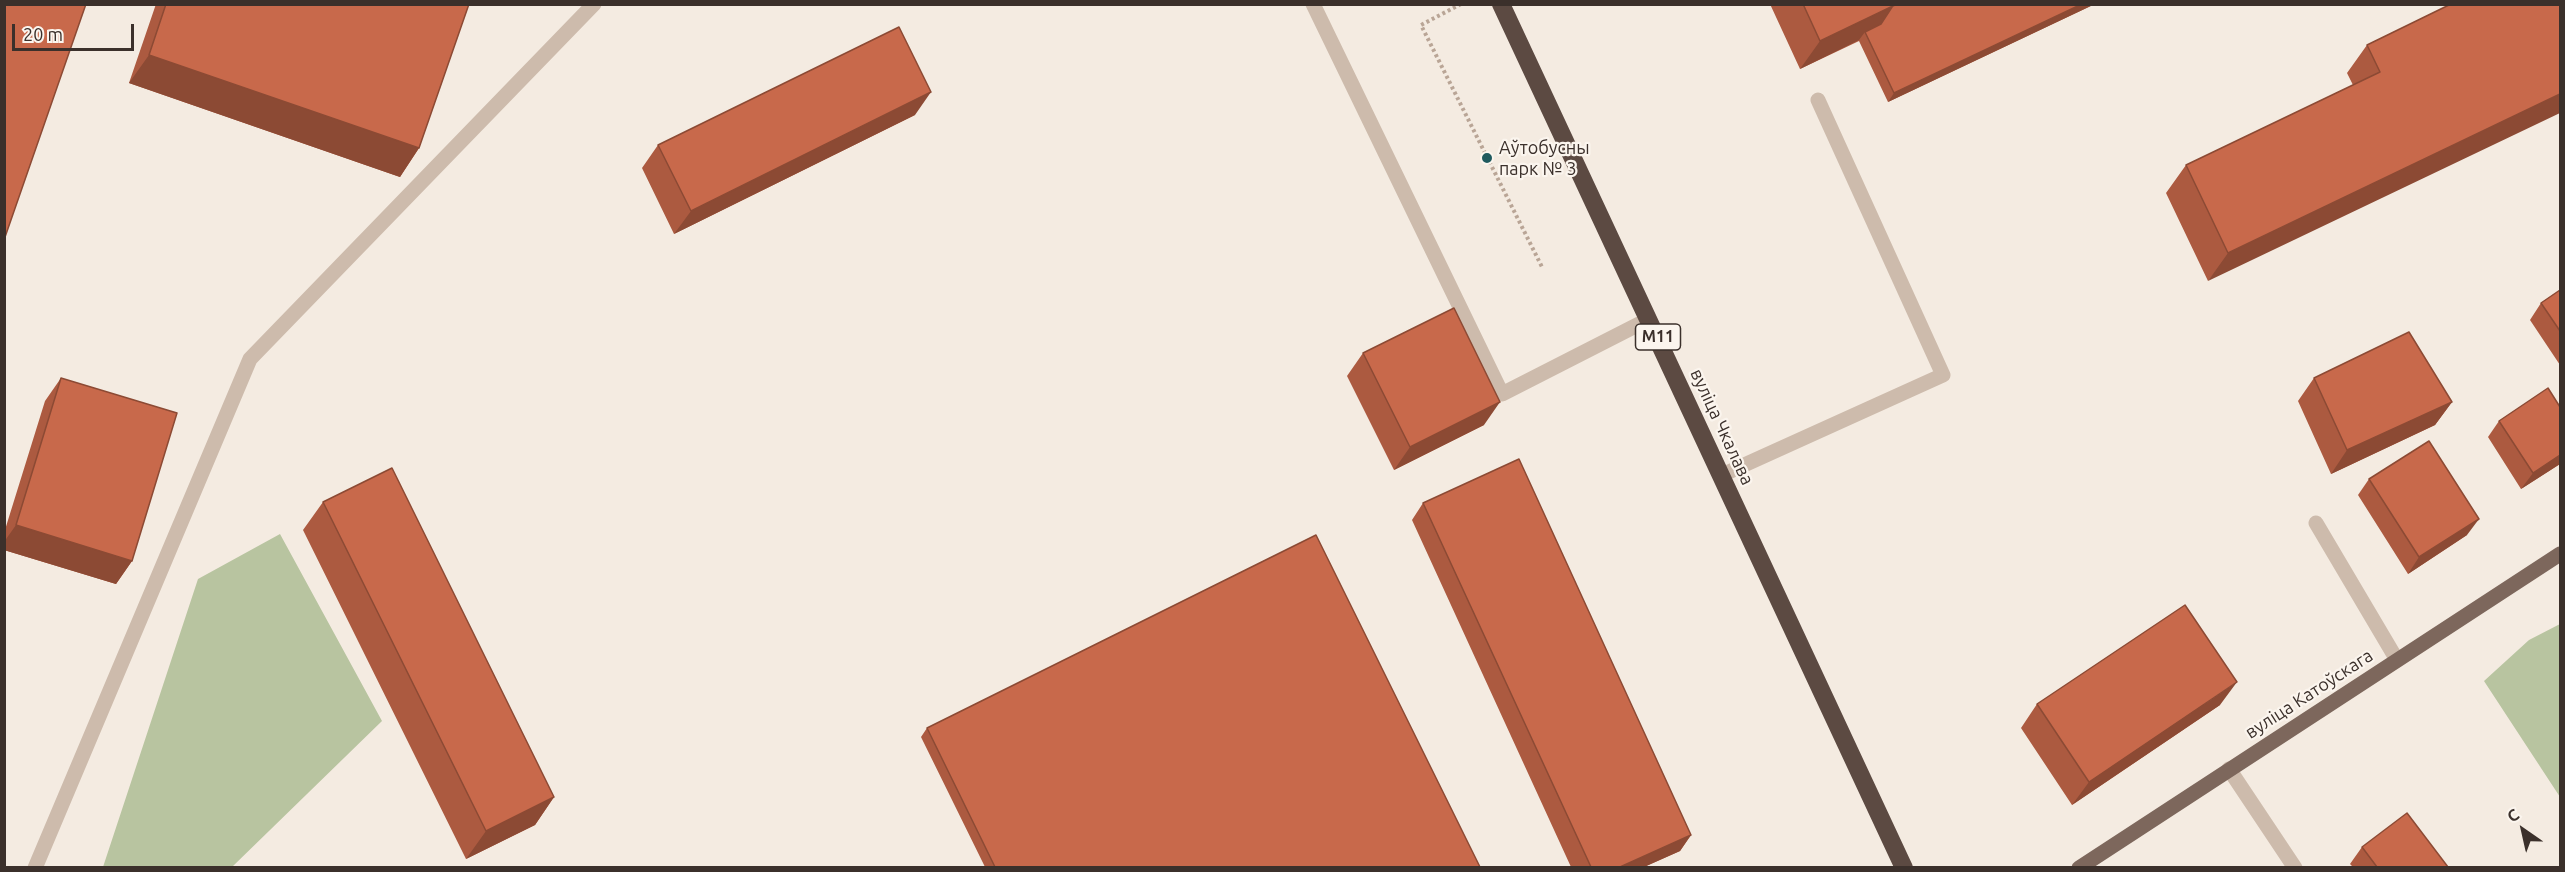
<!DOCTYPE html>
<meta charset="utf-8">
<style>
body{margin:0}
#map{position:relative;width:2565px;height:872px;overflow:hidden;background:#f4ebe1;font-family:Ubuntu,sans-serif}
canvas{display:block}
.frame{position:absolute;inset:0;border:6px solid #3b302b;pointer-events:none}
.north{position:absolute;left:2493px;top:800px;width:60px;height:60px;-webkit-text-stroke:4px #fbf5ee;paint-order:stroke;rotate:326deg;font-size:16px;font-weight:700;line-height:24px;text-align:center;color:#3b302b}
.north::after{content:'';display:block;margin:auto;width:21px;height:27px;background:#3b302b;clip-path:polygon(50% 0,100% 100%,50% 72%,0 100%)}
.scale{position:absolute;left:12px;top:24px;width:122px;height:27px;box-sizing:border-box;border:3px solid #3b302b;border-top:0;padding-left:8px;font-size:18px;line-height:21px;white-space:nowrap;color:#3b302b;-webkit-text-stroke:4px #fbf5ee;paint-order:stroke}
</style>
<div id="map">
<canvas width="2565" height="872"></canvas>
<div class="frame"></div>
<div class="north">С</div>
<div class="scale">20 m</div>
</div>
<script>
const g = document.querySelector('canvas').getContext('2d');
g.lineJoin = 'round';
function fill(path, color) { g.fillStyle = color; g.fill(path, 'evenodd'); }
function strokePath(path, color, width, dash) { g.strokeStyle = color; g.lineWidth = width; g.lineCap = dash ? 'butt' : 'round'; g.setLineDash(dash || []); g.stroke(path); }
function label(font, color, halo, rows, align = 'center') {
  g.font = font + ' Ubuntu,sans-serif'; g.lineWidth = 4.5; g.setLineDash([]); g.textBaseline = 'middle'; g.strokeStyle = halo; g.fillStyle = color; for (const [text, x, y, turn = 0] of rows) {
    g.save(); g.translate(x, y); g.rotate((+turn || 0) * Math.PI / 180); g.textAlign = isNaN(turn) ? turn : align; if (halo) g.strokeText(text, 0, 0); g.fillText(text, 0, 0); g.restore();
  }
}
const green = new Path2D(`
 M280 534 382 721 232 867H103L198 579Z
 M2560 624V797L2484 681 2529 640Z`);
const path = new Path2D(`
 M1461 4 1421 25 1542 267`);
const minor = new Path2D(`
 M1313 4 1502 394 1649 319
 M1722 475 1943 375 1818 100
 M2316 523 2397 660
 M2229 769 2295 868
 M35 868 250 359 594 4`);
const major = new Path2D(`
 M2079 868 2560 554`);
const highway = new Path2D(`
 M1501 4 1904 868`);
const wall = new Path2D(`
 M156 4H469L419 148 400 177 129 83Z
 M1770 4H2095L1888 102 1859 41 1800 69Z
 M2451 4 2208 281 2166 193 2186 165 2353 85 2347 73 2367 45Z
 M915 115 674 234 642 168 658 145Z
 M2560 290V365L2530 320 2541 303Z
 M1363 353 1484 425 1394 470 1347 376Z
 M61 378 132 561 116 584 4 550V533L45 401Z
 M2314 378 2452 402 2435 425 2331 474 2298 401Z
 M2560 407V464L2521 489 2488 437 2499 421Z
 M2369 479 2467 535 2408 574 2358 495Z
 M323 502 554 797 535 825 466 859 303 530Z
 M1423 503 1691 835 1680 851 1644 867H1571L1412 520Z
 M2037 704 2220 705 2072 805 2021 728Z
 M927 728 1480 867H985L921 737Z
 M2362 847 2448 867H2353L2350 864Z`);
const shadedWall = new Path2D(`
 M2082 4H2095L1888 102 1894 93Z
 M1895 5 1875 33 1865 32 1859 40 1800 69 1820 41Z
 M149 55 419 148 400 177 129 83Z
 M931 92 915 115 674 234 691 211Z
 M2560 94V113L2208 281 2228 253Z
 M1500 402 1484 425 1394 470 1410 447Z
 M2452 402 2435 425 2331 474 2347 450Z
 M2560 455V464L2521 489 2533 473Z
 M2479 519 2467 535 2408 574 2419 557Z
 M16 525 132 561 116 584 4 550V542Z
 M2237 682 2220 705 2072 805 2089 782Z
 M554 797 535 825 466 859 486 831Z
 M1691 835 1680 851 1644 867H1620Z`);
const building = new Path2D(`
 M4 4H86L4 240Z
 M166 4H469L419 148 149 55Z
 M1803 4H1894L1895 5 1820 41Z
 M1894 4H2082L1894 93 1865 32 1881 24Z
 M2451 4H2560V94L2228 253 2186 165 2380 72 2367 45Z
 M899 27 931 92 691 211 658 145Z
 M2560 290V331L2541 303Z
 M1454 308 1500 402 1410 447 1363 353Z
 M2409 332 2452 402 2347 450 2314 378Z
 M61 378 177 413 132 561 16 525Z
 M2548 388 2560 407V455L2533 473 2499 421Z
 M2429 441 2479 519 2419 557 2369 479Z
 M1519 459 1691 835 1620 867H1591L1423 503Z
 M392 468 554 797 486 831 323 502Z
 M1316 535 1480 867H995L927 728Z
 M2185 605 2237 682 2089 782 2037 704Z
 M2407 813 2448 867H2377L2362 847Z`);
const markers = [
 [1487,158,6,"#1f5a5e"]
];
const shields = [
 [1658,337,45]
];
const shieldNames = [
 ["М11",1658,337]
];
const poiNames = [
 ["Аўтобусны",1499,148],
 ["парк № 3",1499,169]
];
const streetNames = [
 ["вуліца Чкалава",1722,427,65],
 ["вуліца Катоўскага",2309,694,-33]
];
fill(green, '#b8c4a0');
strokePath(path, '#b9a596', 4, [3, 3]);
strokePath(minor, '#cdbbac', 15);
strokePath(major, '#7d675c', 15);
strokePath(highway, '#5c4a42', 18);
fill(wall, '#ac5a40');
fill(shadedWall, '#8c4a34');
fill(building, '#c8694b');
strokePath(building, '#8c4a34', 1.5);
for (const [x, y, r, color] of markers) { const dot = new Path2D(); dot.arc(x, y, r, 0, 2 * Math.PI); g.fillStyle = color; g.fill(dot); strokePath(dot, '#fbf5ee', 2); }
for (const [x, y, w] of shields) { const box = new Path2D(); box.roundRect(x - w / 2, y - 13, w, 26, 4.5); g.fillStyle = '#fbf5ee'; g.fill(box); strokePath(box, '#3b302b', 1.5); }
label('bold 16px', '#3b302b', null, shieldNames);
label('18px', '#3b302b', '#fbf5ee', poiNames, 'left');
label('18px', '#3b302b', '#fbf5ee', streetNames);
</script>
